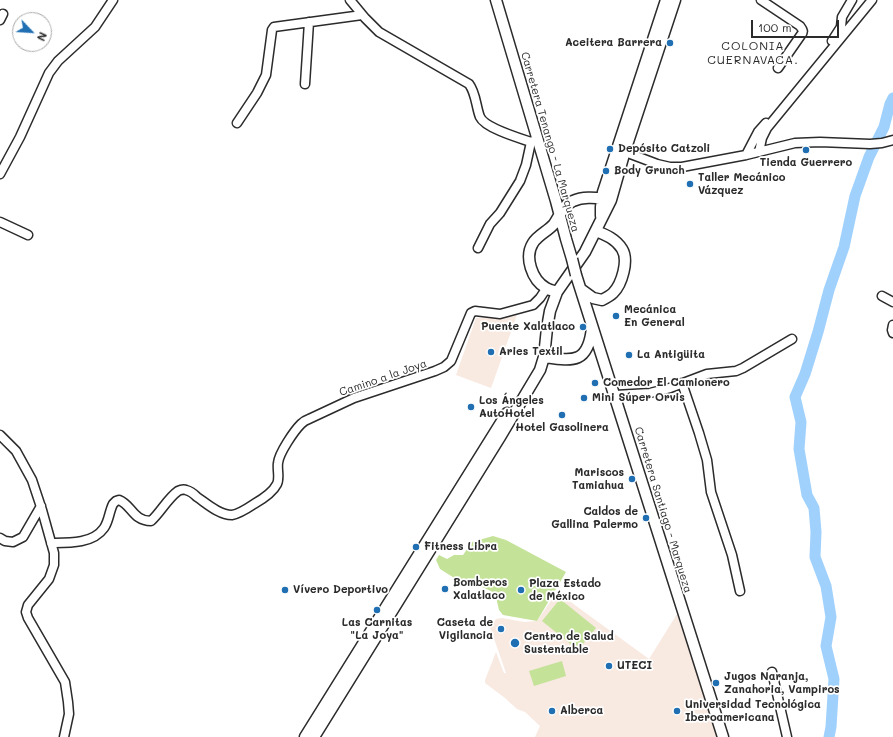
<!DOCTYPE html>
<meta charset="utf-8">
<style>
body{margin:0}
#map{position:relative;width:893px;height:737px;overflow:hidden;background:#fff;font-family:Mali,sans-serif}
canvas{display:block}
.north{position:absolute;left:12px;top:12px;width:40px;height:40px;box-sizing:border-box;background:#fff;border:1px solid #aaa;border-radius:50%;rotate:115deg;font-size:11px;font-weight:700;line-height:16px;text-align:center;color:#2b2b2b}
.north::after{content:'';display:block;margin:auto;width:14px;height:18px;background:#1f6fb2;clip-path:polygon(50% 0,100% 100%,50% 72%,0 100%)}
.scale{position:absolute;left:751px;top:20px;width:88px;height:18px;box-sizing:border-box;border:2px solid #2b2b2b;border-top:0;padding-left:5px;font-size:12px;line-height:14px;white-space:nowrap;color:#2b2b2b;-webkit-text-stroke:3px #fff;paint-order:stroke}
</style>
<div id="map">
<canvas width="893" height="737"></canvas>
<div class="north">N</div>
<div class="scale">100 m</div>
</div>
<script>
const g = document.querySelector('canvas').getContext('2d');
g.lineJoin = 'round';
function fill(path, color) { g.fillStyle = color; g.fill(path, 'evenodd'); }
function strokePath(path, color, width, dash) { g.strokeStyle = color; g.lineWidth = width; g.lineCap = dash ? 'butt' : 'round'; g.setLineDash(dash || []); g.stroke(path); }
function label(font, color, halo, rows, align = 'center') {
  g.font = font + ' Mali,sans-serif'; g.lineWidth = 3.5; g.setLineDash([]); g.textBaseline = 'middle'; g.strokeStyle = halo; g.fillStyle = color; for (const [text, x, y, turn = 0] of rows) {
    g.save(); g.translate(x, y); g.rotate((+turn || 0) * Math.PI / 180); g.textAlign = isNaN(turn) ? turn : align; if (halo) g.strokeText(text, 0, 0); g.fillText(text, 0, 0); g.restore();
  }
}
const built = new Path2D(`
 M517 315 491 388 456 375 476 318 491 317 503 319Z
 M557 592 649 659 677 614 717 737H535L540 726 525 712 517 709 505 698 485 683V680L496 652 504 673H506L490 627 496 619 502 618 524 622 537 621Z`);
const green = new Path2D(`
 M493 536 506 540 566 572 537 621 503 615 499 610 495 593 480 586 459 581 440 569 436 560 439 555 447 559 454 555H463L472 542Z
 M560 599 596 628 578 650 542 621Z
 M562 661 566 676 534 686 529 671Z`);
const river = new Path2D(`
 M829 737 831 727 834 679 826 646 831 617 826 586 815 557 816 532 814 508 807 495 799 449 801 422 795 397 805 374 818 332 829 290 844 247 855 196 869 157 884 127 890 104 893 98`);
const minor = new Path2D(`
 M350 0 365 18 379 32 469 84C476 93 476 107 480 117 485 128 519 138 531 142L538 139
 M761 0 800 26C803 30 804 32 801 35L778 68
 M0 20 3 14
 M832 41 841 27 842 17 852 0
 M305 84 309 22
 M237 123 257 93 266 75 272 30 274 27 362 15
 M620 150 657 164 670 167H682L746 155 795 143 820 142 870 144 882 143 893 140
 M759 152 762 138 767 128 872 0
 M746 155 758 132 766 123
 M0 174 20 137 49 73 58 61 95 27 113 0
 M0 222 28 235
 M478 248 490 224 500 213 520 181 526 165 531 142
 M882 296 893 302
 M893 325 892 330 893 333
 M682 383 699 433 707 460 711 492 732 555 740 591
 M615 395 650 393 670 388 707 374 736 371 743 368 792 339
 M0 435 16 451 32 480 42 510 54 553V565L49 579 28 605 26 612 28 618 65 682 68 702 69 714 64 737
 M0 538 5 541 13 542 23 537 41 506
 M51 543C68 543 93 544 104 528 109 521 109 512 113 504L116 501 119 500C132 505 133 521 151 521 161 512 167 499 178 491 180 490 184 489 186 490 190 491 194 494 197 497 206 503 219 515 232 515 239 514 248 508 254 504 261 500 273 492 277 484 280 478 277 470 278 463 279 453 294 431 301 424 303 422 306 420 309 419L354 398 435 371 444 367 451 361 471 313 475 311 500 314 533 305 540 298 546 289
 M772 672 787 737`);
const major = new Path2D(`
 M496 0 556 201 566 239 572 259
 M601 216V207L603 192 666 0
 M576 275 723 737
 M582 290 593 298 602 300C606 298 610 296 613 293 622 284 629 260 622 249 616 239 606 235 596 231
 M557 292C554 291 549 290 546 288 532 280 524 257 533 243 538 235 548 231 554 224 559 217 563 205 573 201 584 196 597 198 609 199
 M544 357C573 361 588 364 592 328
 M305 737 507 413
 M314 737 500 437 540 370 544 357 547 328 550 311 557 292 585 252 611 200 625 151 675 0`);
const majorBridge = new Path2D(`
 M572 259 576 275`);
const markers = [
 [670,43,4,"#1f6fb2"],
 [610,149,4,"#1f6fb2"],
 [806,150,4,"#1f6fb2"],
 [606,171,4,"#1f6fb2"],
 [690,184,4,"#1f6fb2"],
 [616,316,4,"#1f6fb2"],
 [583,327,4,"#1f6fb2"],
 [491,352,4,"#1f6fb2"],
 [629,355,4,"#1f6fb2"],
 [595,383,4,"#1f6fb2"],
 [584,398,4,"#1f6fb2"],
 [471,407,4,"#1f6fb2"],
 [562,415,4,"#1f6fb2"],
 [632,479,4,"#1f6fb2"],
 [646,518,4,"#1f6fb2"],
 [416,547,4,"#1f6fb2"],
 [445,589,4,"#1f6fb2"],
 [285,590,4,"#1f6fb2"],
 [521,590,4,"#1f6fb2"],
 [377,610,4,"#1f6fb2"],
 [501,629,4,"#1f6fb2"],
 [515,643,5,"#1f6fb2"],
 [609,666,4,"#1f6fb2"],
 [716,683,4,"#1f6fb2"],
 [552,711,4,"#1f6fb2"],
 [677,711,4,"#1f6fb2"]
];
const poiNames = [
 ["Aceitera Barrera",662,43,"right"],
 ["Depósito Catzoli",618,149],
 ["Tienda Guerrero",806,163,"center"],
 ["Body Grunch",614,171],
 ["Taller Mecánico",698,178],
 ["Vázquez",698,191],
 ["Mecánica",624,310],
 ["En General",624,323],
 ["Puente Xalatlaco",575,327,"right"],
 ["Aries Textil",499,352],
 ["La Antigüita",637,355],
 ["Comedor El Camionero",603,383],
 ["Mini Súper Orvis",592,398],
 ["Los Ángeles",479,401],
 ["AutoHotel",479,414],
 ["Hotel Gasolinera",562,428,"center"],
 ["Mariscos",624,473,"right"],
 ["Tamiahua",624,486,"right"],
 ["Caldos de",638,512,"right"],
 ["Gallina Palermo",638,525,"right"],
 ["Fitness Libra",424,547],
 ["Bomberos",453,583],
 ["Xalatlaco",453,596],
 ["Plaza Estado",529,584],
 ["de México",529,597],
 ["Vívero Deportivo",293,590],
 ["Las Carnitas",377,623,"center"],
 ["\"La Joya\"",377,636,"center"],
 ["Caseta de",493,623,"right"],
 ["Vigilancia",493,636,"right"],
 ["Centro de Salud",524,637],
 ["Sustentable",524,650],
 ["UTECI",617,666],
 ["Jugos Naranja,",724,677],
 ["Zanahoria, Vampiros",724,690],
 ["Universidad Tecnológica",685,705],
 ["Iberoamericana",685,718],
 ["Alberca",560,711]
];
const streetNames = [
 ["Carretera Tenango - La Marqueza",550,142,74],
 ["Camino a la Joya",383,378,-19],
 ["Carretera Santiago - Marqueza",663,510,73]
];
const neighbourhoodNames = [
 ["COLONIA",753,46],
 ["CUERNAVACA.",753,60]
];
fill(built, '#f8e9e1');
fill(green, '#c5e299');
strokePath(river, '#a0d1fd', 11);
strokePath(minor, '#2b2b2b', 11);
strokePath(major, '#2b2b2b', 13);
strokePath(minor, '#fff', 8);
strokePath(major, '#fff', 10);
strokePath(majorBridge, '#2b2b2b', 13, []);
strokePath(majorBridge, '#fff', 10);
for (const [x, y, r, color] of markers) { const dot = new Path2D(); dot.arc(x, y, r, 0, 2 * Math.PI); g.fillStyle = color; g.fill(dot); strokePath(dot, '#fff', 1.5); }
label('bold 11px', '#2b2b2b', '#fff', poiNames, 'left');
label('11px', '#2b2b2b', '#fff', streetNames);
g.letterSpacing = '1px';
label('12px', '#2b2b2b', '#fff', neighbourhoodNames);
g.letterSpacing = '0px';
</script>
